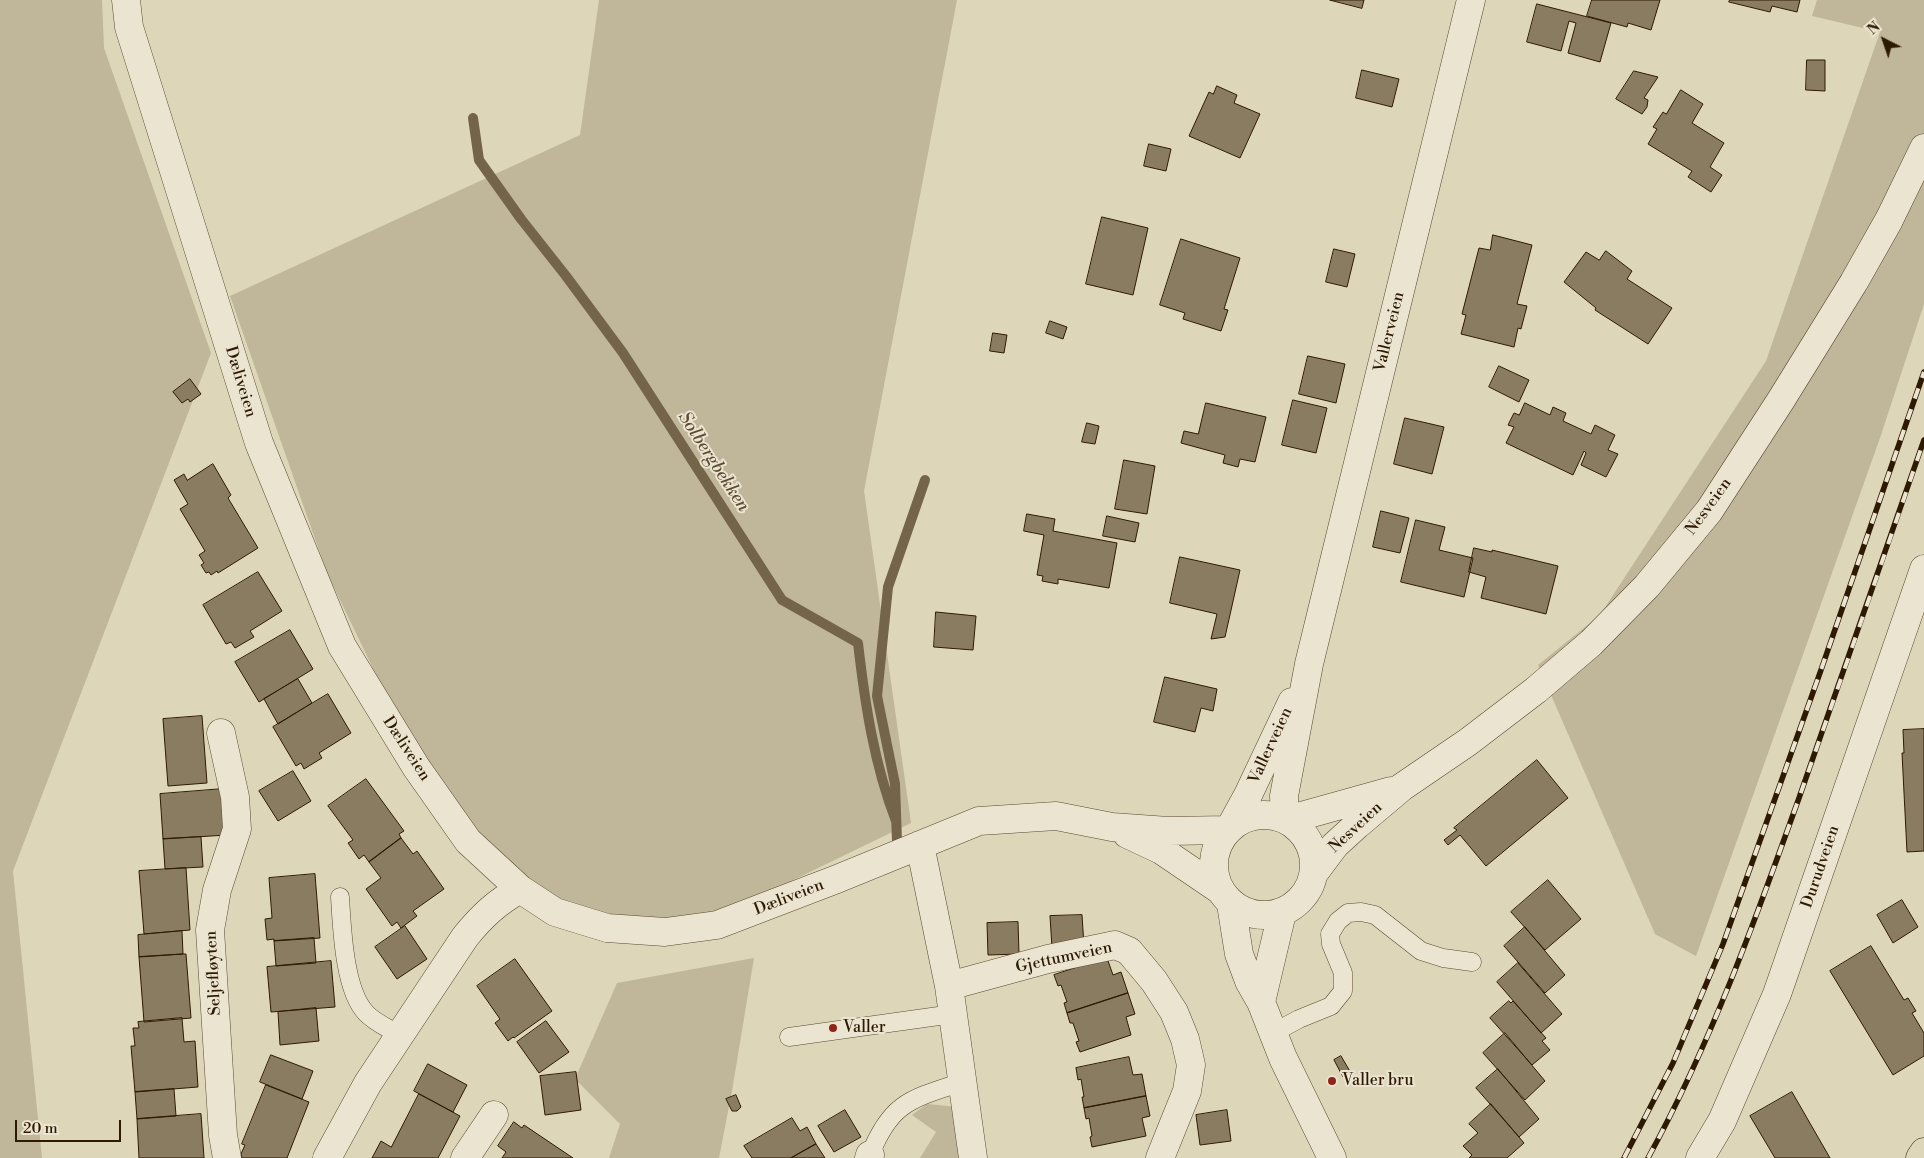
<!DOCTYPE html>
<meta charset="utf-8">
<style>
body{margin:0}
#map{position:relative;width:1924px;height:1158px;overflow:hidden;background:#ded6b8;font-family:"Libre Bodoni",serif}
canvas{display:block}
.north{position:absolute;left:1859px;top:15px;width:50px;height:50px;-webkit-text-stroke:4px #eae4d1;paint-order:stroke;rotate:319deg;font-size:14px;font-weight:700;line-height:20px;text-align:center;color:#2e1a02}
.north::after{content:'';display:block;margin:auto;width:18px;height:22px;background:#2e1a02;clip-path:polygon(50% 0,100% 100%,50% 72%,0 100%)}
.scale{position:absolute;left:15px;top:1120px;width:106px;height:22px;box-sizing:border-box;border:2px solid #2e1a02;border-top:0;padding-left:6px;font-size:15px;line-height:18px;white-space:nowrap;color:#2e1a02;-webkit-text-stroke:4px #eae4d1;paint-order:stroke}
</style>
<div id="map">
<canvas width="1924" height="1158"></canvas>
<div class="north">N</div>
<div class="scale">20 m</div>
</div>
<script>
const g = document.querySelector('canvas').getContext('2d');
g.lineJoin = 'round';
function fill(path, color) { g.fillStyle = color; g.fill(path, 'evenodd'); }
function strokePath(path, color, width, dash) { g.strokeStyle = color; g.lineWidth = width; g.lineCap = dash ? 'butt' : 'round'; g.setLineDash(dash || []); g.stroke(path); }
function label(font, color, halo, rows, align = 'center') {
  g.font = font + ' "Libre Bodoni",serif'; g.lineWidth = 4; g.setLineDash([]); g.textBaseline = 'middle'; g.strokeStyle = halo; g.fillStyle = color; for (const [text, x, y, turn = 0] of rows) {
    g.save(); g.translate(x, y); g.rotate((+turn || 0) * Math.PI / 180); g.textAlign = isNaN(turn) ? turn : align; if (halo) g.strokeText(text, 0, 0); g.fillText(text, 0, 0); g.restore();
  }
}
const green = new Path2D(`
 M0 0H102L104 48 211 353 13 871 42 1158H0Z
 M599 0H957L864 491 911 823 715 918 615 930 519 883 421 768 327 573 230 296 580 135Z
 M1817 0H1924V304L1881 435 1696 956 1655 934 1538 665 1600 615 1766 361 1880 32 1812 16Z
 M754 958 732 1091 719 1158H609L620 1124 575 1079 617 983Z
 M927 1104 958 1107 964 1158H920L936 1132 912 1115Z`);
const stream = new Path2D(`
 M473 118 479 160 521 219 566 276 623 353 782 600 858 643C865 704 874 764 896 821
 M897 842 895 784 877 696 888 587 925 480`);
const building = new Path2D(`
 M1330 0H1364L1362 8Z
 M1592 0H1660L1651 30 1628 23 1627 27 1587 16Z
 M1730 0H1800L1797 12 1772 6 1770 12 1729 2Z
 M1537 4 1611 23 1600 62 1568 53 1576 23 1569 21 1561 51 1527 42Z
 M1807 60H1825V91L1806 90Z
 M1362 70 1399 79 1392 107 1356 98Z
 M1634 71 1658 77 1644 98 1648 100 1647 107 1642 114 1616 99Z
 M1217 86 1237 95 1234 103 1260 114 1240 158 1189 136 1209 92 1213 94Z
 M1681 90 1703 104 1692 123 1724 143 1710 167 1722 175 1711 192 1688 177 1692 171 1648 144 1657 129 1653 127 1663 112 1666 114Z
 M1149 144 1171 149 1166 171 1144 166Z
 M1102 217 1148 228 1133 295 1086 284Z
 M1493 235 1532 245 1517 304 1527 306 1521 329 1518 328 1514 347 1461 334 1466 315 1462 314 1479 248 1490 250Z
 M1181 239 1240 258 1224 309 1228 310 1221 331 1183 319 1185 313 1160 305Z
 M1334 249 1355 254 1347 287 1326 282Z
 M1606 251 1632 271 1627 279 1672 308 1648 344 1595 310 1596 308 1564 282 1586 252 1599 260Z
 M1050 321 1067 327 1063 339 1046 333Z
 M993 333 1007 335 1004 353 990 351Z
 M1308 356 1345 364 1336 403 1299 394Z
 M1499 366 1529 380 1519 402 1489 387Z
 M190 379 201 394 190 402 188 399 182 403 173 392Z
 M1293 400 1327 408 1316 453 1282 445Z
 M1206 403 1266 417 1255 462 1240 459 1238 467 1223 463 1225 455 1181 443 1184 431 1198 434Z
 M1525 403 1550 415 1553 407 1566 413 1563 421 1591 434 1595 425 1615 435 1608 450 1618 454 1606 477 1581 465 1586 453 1584 451 1573 475 1506 443 1514 427 1508 425 1514 413 1519 415Z
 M1405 418 1444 427 1432 474 1394 464Z
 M1087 423 1099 426 1095 444 1082 442Z
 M1124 460 1155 466 1147 514 1115 509Z
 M213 464 231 495 228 498 258 548 218 573 217 571 211 575 209 572 206 573 201 565 204 563 199 555 205 551 180 509 188 504 174 480 184 474 187 480Z
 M1381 511 1409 518 1400 553 1373 547Z
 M1027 514 1055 519 1053 531 1117 543 1109 588 1058 579V584L1042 581 1043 576 1037 575 1044 535 1024 531Z
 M1107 516 1139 523 1135 542 1103 536Z
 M1416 520 1445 527 1439 550 1473 558 1464 597 1401 582Z
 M1474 548 1492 552V550L1558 566 1546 614 1481 598 1486 577 1469 572Z
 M1180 557 1240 570 1225 637 1211 639 1217 614 1170 603Z
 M258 572 282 611 250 631 254 637 235 648 231 642 226 644 203 605Z
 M936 612 976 616 973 650 934 647Z
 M290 630 313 669 259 702 235 662Z
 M1165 677 1217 689 1213 711 1201 708 1195 732 1154 722Z
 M298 679 312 703 278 724 264 699Z
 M328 694 351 733 319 753 322 758 304 769 301 763 296 766 273 727Z
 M202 716 207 783 168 786 163 719Z
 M1924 729V851L1907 852 1902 753H1904L1903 730Z
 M1537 760 1568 798 1486 866 1460 835 1448 845 1444 840 1457 830 1454 828Z
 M293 771 311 801 278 821 259 791Z
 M366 779 404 831 399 834 401 838 369 862 364 855 359 859 348 843 353 840 328 806Z
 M223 789 227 835 163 839 160 794Z
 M201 837 203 867 165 869 163 839Z
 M401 838 413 854 417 851 444 889 413 911 417 916 401 928 397 922 392 926 366 889 381 878 369 862Z
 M186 868 190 930 144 934 139 871Z
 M315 874 320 938 274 941V939L267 940 265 919 272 918 269 878Z
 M1548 880 1581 919 1545 950 1511 912Z
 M1902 900 1918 927 1893 943 1877 915Z
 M1082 915 1084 946 1052 948 1050 916Z
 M1018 922 1019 954 988 955 987 923Z
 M405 926 427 959 397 979 375 947Z
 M1525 927 1565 975 1545 993 1504 946Z
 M182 931 183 954 139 957 138 935Z
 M314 938 316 963 276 966 274 941Z
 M1871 946 1904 1000 1908 998 1916 1011 1912 1013 1924 1033V1056L1893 1075 1830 971Z
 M183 954H186L191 1018 144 1022 139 957Z
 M1107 958 1113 975 1121 972 1128 993 1067 1013 1064 1003 1067 1002 1061 985 1058 986 1054 975Z
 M515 959 552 1011 514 1038 513 1037 508 1041 495 1023 500 1019 477 986Z
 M331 961 335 1007 271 1012 267 967Z
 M1518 963 1562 1014 1541 1033 1497 982Z
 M1128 993 1135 1014 1126 1017 1131 1035 1080 1052 1076 1042 1079 1041 1073 1023H1070L1067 1013Z
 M1509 1001 1511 1003 1513 1001 1546 1038 1542 1041 1550 1050 1532 1065 1490 1018Z
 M316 1008 319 1041 280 1045 278 1012Z
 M182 1018 184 1042 195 1041 198 1087 135 1092 131 1046H135L133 1028H139L138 1022Z
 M546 1021 569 1052 539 1073 517 1042Z
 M1505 1033 1545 1081 1525 1100 1483 1053Z
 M271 1055 313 1071 302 1099 260 1082Z
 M1341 1056 1351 1073 1343 1077 1334 1060Z
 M1129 1057 1133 1075 1142 1074 1146 1096 1084 1108 1082 1097H1084L1081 1079 1078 1080 1076 1068Z
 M428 1064 467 1085 453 1112 414 1091Z
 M1498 1069 1539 1119 1519 1137 1476 1088Z
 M576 1072 581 1110 545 1115 540 1076Z
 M266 1085 309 1102 287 1158H242L241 1154 245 1145 242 1144Z
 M174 1089 176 1116 137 1119 135 1092Z
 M1792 1092 1830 1158H1775L1750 1116Z
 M419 1094 460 1116 438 1158H372L381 1141 391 1147Z
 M736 1095 741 1107 737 1111H732L726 1099Z
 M1146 1096 1150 1116 1142 1118 1146 1136 1092 1147 1090 1137 1092 1136 1089 1118 1086 1119 1084 1108Z
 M1491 1104 1524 1143 1507 1158H1469L1472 1155 1463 1146 1478 1133 1469 1124Z
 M845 1110 861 1137 834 1152 818 1126Z
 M1227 1110 1231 1141 1200 1145 1196 1115Z
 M201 1114 204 1158H139L137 1119Z
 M792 1118 800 1131 807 1127 816 1144 791 1158H752L744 1146Z
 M514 1122 522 1128 524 1125 573 1158H502L506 1152 498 1146Z
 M816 1144 825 1158H791Z`);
const service = new Path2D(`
 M340 897C342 928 344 990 366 1013 374 1022 388 1028 398 1034
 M1273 1033 1299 1019 1331 1006 1343 991V973L1331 944 1330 934 1338 921 1348 913 1361 912 1375 915 1421 951 1443 958 1472 962
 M789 1037 953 1014
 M870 1155C891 1102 911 1099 962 1082`);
const minor = new Path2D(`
 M126 0 129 27 259 443 342 646 416 767 468 841 520 889 555 912 607 928 665 932 717 925 837 879 979 821 1056 816 1112 827 1168 831 1228 830
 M221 733 235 797 237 829 217 890 210 930 223 1135 227 1158
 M1285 819 1284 796 1309 664 1471 0
 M1231 826 1248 795 1292 702
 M1127 834 1161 850 1220 890
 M920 845 949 986 973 1158
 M949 986 1048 959 1115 945 1129 951 1154 981 1174 1012 1185 1039 1191 1065 1187 1091 1160 1158
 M327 1158 368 1083 465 937C482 916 496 903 520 889
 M465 1158 494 1115
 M869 1158 870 1155
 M1700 1158 1722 1121 1777 994 1924 569`);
const tertiary = new Path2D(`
 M1214 865a50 50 0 1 1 100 0a50 50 0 1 1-100 0Z
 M1287 820 1391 791
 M1314 873 1335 845 1357 825 1402 787 1468 742 1536 690 1591 643 1647 586 1709 511 1781 400 1854 282 1889 220 1924 148
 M1231 904 1239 954 1249 981 1261 1002 1283 1058 1332 1158
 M1261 1002 1282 913`);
const primary = new Path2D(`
 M1920 1158 1924 1152`);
const rail = new Path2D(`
 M1624 1158 1673 1063 1723 944 1821 670 1924 372
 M1648 1158C1711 1043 1755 921 1799 798 1841 679 1883 560 1924 440`);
const markers = [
 [833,1028,5,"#8f2418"],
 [1332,1081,5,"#8f2418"]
];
const streetNames = [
 ["Vallerveien",1390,332,-76],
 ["Dæliveien",240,382,73],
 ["Nesveien",1709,507,-54],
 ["Vallerveien",1271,746,-65],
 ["Dæliveien",406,749,57],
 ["Nesveien",1356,828,-43],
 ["Durudveien",1821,867,-71],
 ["Dæliveien",789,898,-21],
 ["Gjettumveien",1064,958,-12],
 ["Seljefløyten",214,973,-93]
];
const poiNames = [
 ["Valler",843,1028],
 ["Valler bru",1342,1081]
];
const waterNames = [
 ["Solbergbekken",713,462,57]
];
fill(green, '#c0b699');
strokePath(stream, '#74644a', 10);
fill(building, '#8a7c61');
strokePath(building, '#2e1a02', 1);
strokePath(service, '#5a4930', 19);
strokePath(minor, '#5a4930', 29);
strokePath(tertiary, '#5a4930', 29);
strokePath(primary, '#2e1a02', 29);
strokePath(service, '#eae4d1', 18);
strokePath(minor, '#eae4d1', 28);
strokePath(tertiary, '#eae4d1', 28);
strokePath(primary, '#ded6b8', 28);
strokePath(rail, '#2e1a02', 5.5);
strokePath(rail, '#eae4d1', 4, [11]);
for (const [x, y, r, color] of markers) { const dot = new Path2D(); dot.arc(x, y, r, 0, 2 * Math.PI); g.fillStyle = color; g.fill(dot); strokePath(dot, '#eae4d1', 2); }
label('16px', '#2e1a02', '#eae4d1', streetNames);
label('16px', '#2e1a02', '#eae4d1', poiNames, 'left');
label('italic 18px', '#5c4c32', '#eae4d1', waterNames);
</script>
